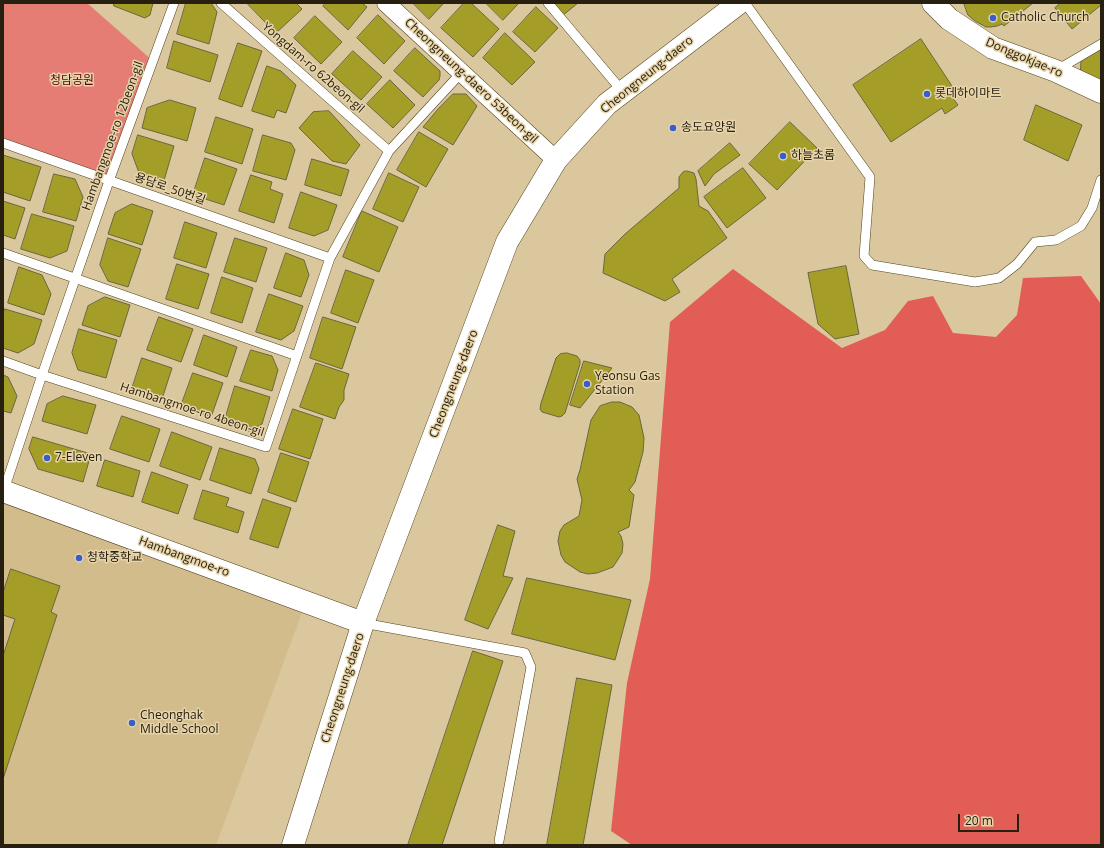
<!DOCTYPE html>
<meta charset="utf-8">
<style>
body{margin:0}
#map{position:relative;width:1104px;height:848px;overflow:hidden;background:#dac79d;font-family:"Open Sans",sans-serif}
canvas{display:block}
.frame{position:absolute;inset:0;border:4px solid #272010;pointer-events:none}
.scale{position:absolute;left:958px;top:814px;width:61px;height:18px;box-sizing:border-box;border:2px solid #272010;border-top:0;padding-left:5px;font-size:12px;line-height:14px;white-space:nowrap;color:#272010;-webkit-text-stroke:3px #e7d4aa;paint-order:stroke}
</style>
<div id="map">
<canvas width="1104" height="848"></canvas>
<div class="frame"></div>
<div class="scale">20 m</div>
</div>
<script>
const g = document.querySelector('canvas').getContext('2d');
g.lineJoin = 'round';
function fill(path, color) { g.fillStyle = color; g.fill(path, 'evenodd'); }
function strokePath(path, color, width, dash) { g.strokeStyle = color; g.lineWidth = width; g.lineCap = dash ? 'butt' : 'round'; g.setLineDash(dash || []); g.stroke(path); }
function label(font, color, halo, rows, align = 'center') {
  g.font = font + ' "Open Sans","Noto Sans KR",sans-serif'; g.lineWidth = 3; g.setLineDash([]); g.textBaseline = 'middle'; g.strokeStyle = halo; g.fillStyle = color; for (const [text, x, y, turn = 0] of rows) {
    g.save(); g.translate(x, y); g.rotate((+turn || 0) * Math.PI / 180); g.textAlign = isNaN(turn) ? turn : align; if (halo) g.strokeText(text, 0, 0); g.fillText(text, 0, 0); g.restore();
  }
}
const built = new Path2D(`
 M3 494 306 602 216 845H3Z`);
const green = new Path2D(`
 M3 3H87L153 61 109 181 3 143Z`);
const forest = new Path2D(`
 M733 269 842 348 885 330 908 301 933 296 953 333 996 337 1017 315 1023 278 1081 276 1101 304V845H632L611 831 627 683 650 579 670 322Z`);
const building = new Path2D(`
 M114 3H153L150 15 145 18 114 6Z
 M186 3H211L217 12 209 44 177 34Z
 M247 3H296L302 9 276 33Z
 M326 3H362L367 7 348 30 323 6Z
 M413 3H444L429 19Z
 M464 3H471L499 29 473 57 441 28Z
 M486 3H519L503 20Z
 M552 3H578L562 16Z
 M964 3H1033L1004 26 1002 24 997 26 991 27H986L975 21 968 15Z
 M1061 3H1101V5L1072 29 1055 8Z
 M536 7 558 28 535 52 513 32Z
 M378 15 405 41 384 64 357 38Z
 M315 16 342 42 321 64 294 38Z
 M505 33 535 62 512 85 483 58Z
 M921 39 952 86 947 90 958 105 945 114 942 108 891 142 853 85Z
 M174 41 218 55 210 82 167 68Z
 M238 43 262 51 242 107 219 99Z
 M415 48 440 71V76L439 80 423 97 394 71Z
 M1101 50V85L1080 78 1081 61Z
 M353 51 382 77 361 100 332 74Z
 M267 66 281 71 296 85 286 113 277 110 274 118 252 111Z
 M390 80 415 105 393 128 367 104Z
 M453 94H466L477 106 453 145 423 127 438 109Z
 M170 100 196 108 187 141 142 128 147 108Z
 M1036 105 1082 125 1068 161 1024 140Z
 M329 111 360 145 346 164 332 161 299 128 313 112Z
 M216 117 253 129 242 164 205 152Z
 M790 122 817 148 777 190 749 164Z
 M419 132 448 149 426 187 397 170Z
 M138 135 174 146 163 184 141 178 132 154Z
 M263 135 291 143 295 150 286 180 253 171Z
 M730 143 740 155 714 174 705 186 698 171Z
 M3 155 41 167 30 201 3 192Z
 M205 158 237 169 224 205 193 195Z
 M312 159 349 170 341 196 305 185Z
 M743 168 766 198 727 228 704 197Z
 M687 171 694 173 696 179 699 206 708 211 727 238 672 279 680 292 665 301 603 273 605 254 625 234 679 188V177L683 172Z
 M389 173 419 187 403 222 373 209Z
 M54 174 75 179 83 197 76 221 43 212Z
 M251 175 272 182 270 189 283 194 274 223 239 211Z
 M301 192 337 205 328 230 314 236 289 228Z
 M3 201 25 208 15 239 3 235Z
 M132 204 153 211 142 245 108 234 115 213Z
 M362 211 398 227 379 272 343 257Z
 M32 214 74 226 67 251 50 258 21 249Z
 M185 222 217 233 206 268 174 258Z
 M108 238 141 249 128 287 108 281 100 265Z
 M235 238 267 248 256 282 224 272Z
 M286 253 304 260 309 275 301 297 274 288Z
 M177 264 209 274 198 309 166 299Z
 M846 266 859 334 835 339 818 324 808 273Z
 M19 267 42 275 51 294 44 315 8 303Z
 M346 270 374 280 358 323 331 313Z
 M222 277 253 288 242 323 211 313Z
 M269 294 303 306 294 331 281 340 256 332Z
 M105 297 130 305 120 337 82 325 88 306Z
 M5 309 42 320 34 344 18 353 3 348V314Z
 M159 317 193 329 181 362 147 350Z
 M323 317 356 327 342 369 310 358Z
 M79 329 117 340 106 378 78 370 72 353Z
 M204 335 237 347 227 377 194 365Z
 M251 350 272 356 278 370 272 391 240 381Z
 M567 353 577 356 580 360V364L565 413 562 416 559 417 542 412 540 409 541 403 556 358 560 354Z
 M142 358 172 368 162 399 132 389Z
 M584 361 612 368 580 408 570 405Z
 M316 363 349 374 344 390V400L339 407 335 419 300 407Z
 M193 373 223 383 211 417 181 406Z
 M3 375 8 377 17 396 11 413 3 411Z
 M235 386 270 397 262 424 249 431 224 423Z
 M63 396 96 405 87 434 42 421 47 404Z
 M612 402H620L632 407 639 415 644 438 643 452 635 482 629 490 634 495 629 527 618 532 621 536 623 544 622 553 613 567 597 573 588 574 580 572 565 562 561 555 558 541 560 531 564 525 579 516 582 500 577 479 580 470 591 420 600 406Z
 M293 409 323 419 310 459 279 449Z
 M122 416 160 429 149 462 110 449Z
 M172 432 212 447 200 480 160 466Z
 M33 437 91 454 83 482 38 469 29 449Z
 M220 448 255 459 259 469 251 494 210 480Z
 M281 453 309 462 296 502 268 492Z
 M105 460 140 471 133 497 97 486Z
 M152 472 188 485 178 514 142 502Z
 M203 490 229 498 226 506 244 512 238 533 194 519Z
 M263 499 291 508 278 548 250 539Z
 M498 525 515 531 503 576 513 578 488 629 465 620Z
 M11 569 60 586 51 612 57 615 3 779V656L15 619 3 615V593Z
 M527 578 631 600 615 660 512 634Z
 M473 651 503 661 442 845H408Z
 M577 678 612 685 583 845H547Z`);
const lane = new Path2D(`
 M221 3 389 151
 M548 3 623 92
 M745 3 870 177 864 256 872 265 975 282 999 278 1017 264 1035 242 1056 240 1081 226 1092 208 1101 180
 M1057 70 1101 44
 M3 143 330 258
 M3 253 297 356
 M3 361 42 375 266 447 330 258 389 151 461 73
 M3 493 42 375 109 181 174 3
 M363 623 525 653 531 667 499 841`);
const street = new Path2D(`
 M386 3 556 160`);
const secondary = new Path2D(`
 M933 3 949 19 993 48 1056 71 1101 92
 M3 491 363 623
 M293 845 363 623 507 242 556 160 607 104 739 3`);
const markers = [
 [993,18,4,"#385dce"],
 [927,94,4,"#385dce"],
 [673,128,4,"#385dce"],
 [783,156,4,"#385dce"],
 [587,384,4,"#385dce"],
 [47,458,4,"#385dce"],
 [79,558,4,"#385dce"],
 [132,723,4,"#385dce"]
];
const poiNames = [
 ["Catholic Church",1001,18],
 ["롯데하이마트",935,94],
 ["송도요양원",681,128],
 ["하늘초롬",791,156],
 ["Yeonsu Gas",595,377],
 ["Station",595,391],
 ["7-Eleven",55,458],
 ["청학중학교",87,558],
 ["Cheonghak",140,716],
 ["Middle School",140,730]
];
const streetNames = [
 ["Donggokjae-ro",1024,58,23],
 ["Yongdam-ro 62beon-gil",313,68,41],
 ["Cheongneung-daero",647,75,-39],
 ["Cheongneung-daero 53beon-gil",471,81,43],
 ["Hambangmoe-ro 12beon-gil",113,136,-70],
 ["용담로_50번길",170,189,19],
 ["Cheongneung-daero",454,384,-69],
 ["Hambangmoe-ro 4beon-gil",192,410,18],
 ["Hambangmoe-ro",184,557,20],
 ["Cheongneung-daero",343,688,-72]
];
const parkNames = [
 ["청담공원",72,81]
];
fill(built, '#d2bc8c');
fill(green, '#e57d74');
fill(forest, '#e15d55');
fill(building, '#a49e28');
strokePath(building, '#69673e', 1);
strokePath(lane, '#54441e', 10);
strokePath(street, '#54441e', 19);
strokePath(secondary, '#54441e', 23);
strokePath(lane, '#fff', 9);
strokePath(street, '#fff', 18);
strokePath(secondary, '#fff', 22);
for (const [x, y, r, color] of markers) { const dot = new Path2D(); dot.arc(x, y, r, 0, 2 * Math.PI); g.fillStyle = color; g.fill(dot); strokePath(dot, '#e7d4aa', 1.5); }
label('12px', '#272010', '#e7d4aa', poiNames, 'left');
label('12px', '#272010', '#e7d4aa', streetNames);
label('12px', '#5b0408', '#e7d4aa', parkNames);
</script>
